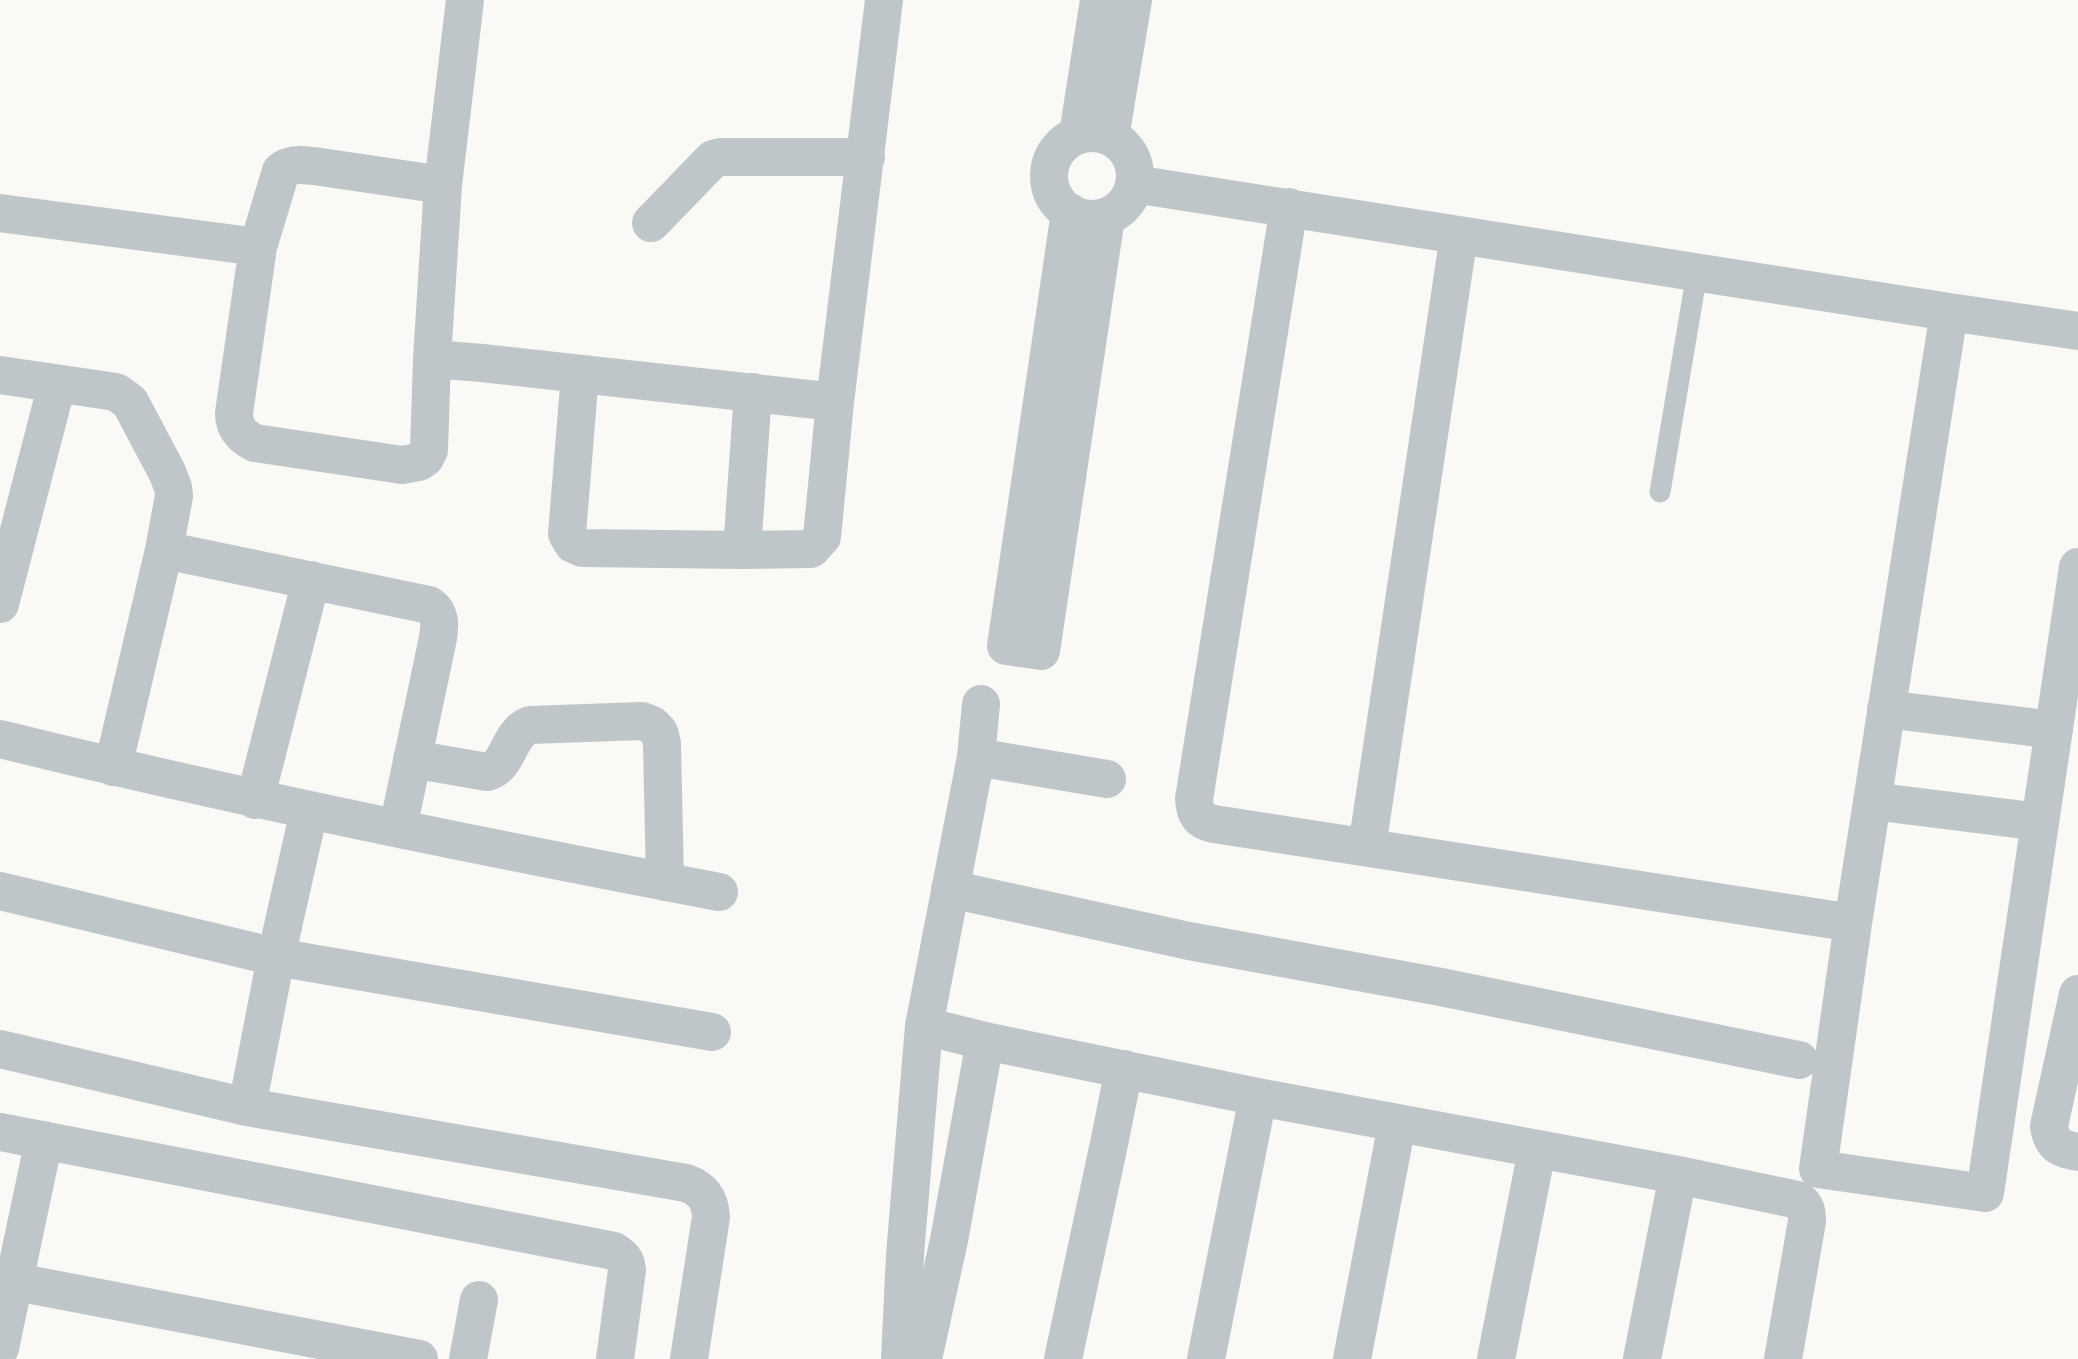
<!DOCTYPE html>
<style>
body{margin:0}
canvas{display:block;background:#f9f9f6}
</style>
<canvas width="2078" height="1359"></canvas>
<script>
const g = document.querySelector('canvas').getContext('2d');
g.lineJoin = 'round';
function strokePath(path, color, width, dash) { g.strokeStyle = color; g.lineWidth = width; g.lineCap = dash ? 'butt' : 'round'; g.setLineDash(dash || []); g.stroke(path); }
const service = new Path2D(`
 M1660 492 1697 273`);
const minor = new Path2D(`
 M465 0 443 185 432 359 482 363 835 402 884 0
 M1049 176a43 43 0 1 1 86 0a43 43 0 1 1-86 0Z
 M1078 135 1099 0
 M1110 137 1133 0
 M1134 184 1949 312 1853 923 1214 824C1199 821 1195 814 1194 799L1289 207
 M1070 212 1006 646 1041 651 1106 217
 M0 213 258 247
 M651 223 713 159 721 157H866
 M1949 312 2078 331
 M432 359 429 450 425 458 419 462 402 465 255 443C241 436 234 428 234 413L258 247 281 171C291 163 301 165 314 166L443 185
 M580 374 567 534 573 544 582 548 742 550 811 549 822 537 835 402
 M0 375 116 392 130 402 167 472 173 487 174 496 164 550 113 767
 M164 550 429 605C441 613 440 625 438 638L398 828
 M742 550 753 392
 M0 604 57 384
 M1886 709 2054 730
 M0 739C238 798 478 846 719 892
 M976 757 1107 779
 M412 759 487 772C510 766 507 734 530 725L642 721 652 725 659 732 662 743 665 882
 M255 800 311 580
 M1872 801 2040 822
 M1367 847 1459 235
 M950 889 1189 941 1441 987 1799 1060
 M0 891 276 957 712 1032
 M1853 923 1818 1169 1985 1193 2078 567
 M2078 994 2049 1126C2052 1146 2059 1148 2078 1152
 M924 1026 985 1041 1258 1097 1678 1175 1798 1200C1806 1206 1807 1211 1807 1221L1783 1359
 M0 1049 247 1107 686 1183C703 1189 710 1199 711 1217L689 1359
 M247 1107 276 957 309 811
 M0 1132 614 1251C622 1256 626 1260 627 1270L615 1359
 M0 1279 419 1359
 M0 1348 44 1140
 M468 1359 479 1300
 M900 1359 905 1255 924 1026 976 757 981 704
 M923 1359 949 1240 985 1041
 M1063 1359 1110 1139 1124 1069
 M1206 1359 1258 1097
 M1352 1359 1397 1124
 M1496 1359 1537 1150
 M1642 1359 1678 1175`);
strokePath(service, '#bfc6c9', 21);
strokePath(minor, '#bfc6c9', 38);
</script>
